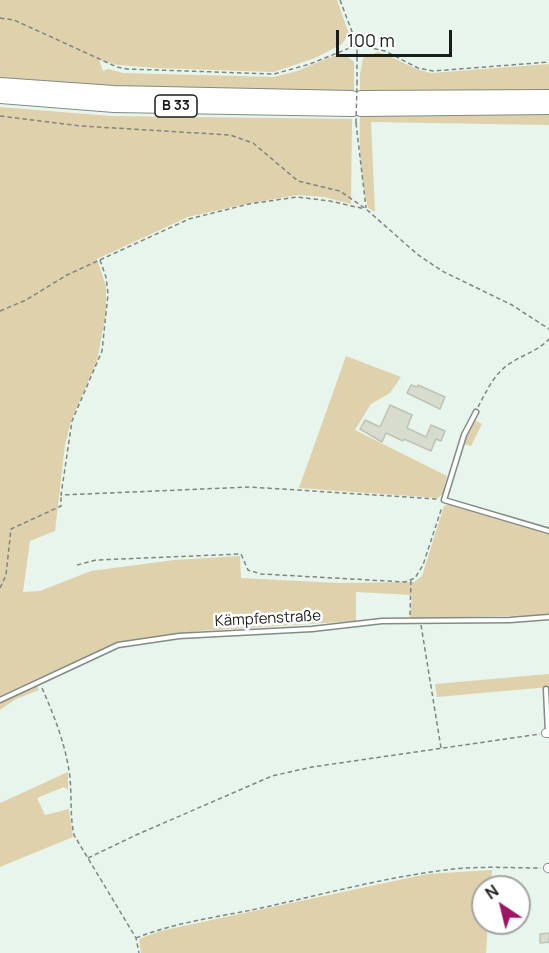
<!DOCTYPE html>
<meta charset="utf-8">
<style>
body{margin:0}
#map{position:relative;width:549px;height:953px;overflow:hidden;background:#e8f5ec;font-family:Manrope,sans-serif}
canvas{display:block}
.north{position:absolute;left:471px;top:875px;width:60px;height:60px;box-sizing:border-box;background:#fff;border:2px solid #a3a5a3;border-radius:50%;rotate:325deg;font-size:16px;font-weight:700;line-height:24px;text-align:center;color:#191d1a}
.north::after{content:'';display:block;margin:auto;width:21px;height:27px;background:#9e1564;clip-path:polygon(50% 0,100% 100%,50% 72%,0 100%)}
.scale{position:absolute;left:336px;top:30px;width:116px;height:27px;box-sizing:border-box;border:3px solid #191d1a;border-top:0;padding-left:8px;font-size:18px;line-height:21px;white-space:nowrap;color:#191d1a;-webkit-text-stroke:4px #fff;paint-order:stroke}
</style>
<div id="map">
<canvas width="549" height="953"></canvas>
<div class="north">N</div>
<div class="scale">100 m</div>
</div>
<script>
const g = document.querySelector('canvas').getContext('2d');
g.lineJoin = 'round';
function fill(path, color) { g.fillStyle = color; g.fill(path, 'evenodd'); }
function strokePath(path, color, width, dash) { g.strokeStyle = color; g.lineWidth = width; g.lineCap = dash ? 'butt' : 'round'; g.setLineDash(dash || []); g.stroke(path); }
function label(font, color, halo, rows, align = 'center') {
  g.font = font + ' Manrope,sans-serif'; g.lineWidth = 5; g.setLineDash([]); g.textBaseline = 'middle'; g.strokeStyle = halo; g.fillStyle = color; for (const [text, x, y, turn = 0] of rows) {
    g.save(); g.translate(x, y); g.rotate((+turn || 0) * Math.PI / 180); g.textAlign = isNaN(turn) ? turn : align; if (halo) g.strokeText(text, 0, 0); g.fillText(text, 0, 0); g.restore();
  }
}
const green = new Path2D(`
 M0 0H337L349 34 342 44 315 58 274 72 156 68 118 65 99 60 103 71 108 69 123 73 274 77 297 71 333 56H347L354 62V92L140 89 0 80Z
 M378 52C397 58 412 69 431 73L549 64V91L360 92V74L363 58Z
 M0 107 111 116 352 119 351 204 324 197 297 195 241 205 188 217 97 259 106 286V313L97 361 71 421 65 445 55 531 30 541 23 592 40 591 91 571 174 560 240 556 241 578 339 583 414 582 422 576 444 506 452 503 549 533V615L410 618 412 595 356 592V621L199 631 117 642 34 681 39 690 16 699 0 710Z
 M549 112V125L371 122 375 212 368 208C360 176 359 146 360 113Z
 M346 356 401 377 390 393 371 404 355 430 447 476 443 494 438 498 299 488Z
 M474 420 482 424 471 446 464 444Z
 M549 674V687L437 697 435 684Z
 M68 772V790L64 787 37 798 45 815 69 809 73 837 0 867V803Z
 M492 870 491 887H483V923H488L486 953H141L139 939 160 931 427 874Z`);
const building = new Path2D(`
 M411 385 417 387 418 385 445 397 440 409 407 393Z
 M390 405 412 415 407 428 426 437 431 425 445 431 441 441 436 439 431 451 404 439 403 441 386 433 382 442 360 429 365 420 380 427Z
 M549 933V942L540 943V934Z`);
const path = new Path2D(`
 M340 0 357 45V83
 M0 18 14 20 117 67 127 69 274 74 310 64 357 45 385 51 418 68 433 71 549 62
 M0 116 81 126 230 135 253 143 298 181 340 191 366 209 417 254 442 271 512 305 549 329
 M356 123 366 208
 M100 260 106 277 108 294 102 351 72 421 61 495 250 487 437 499
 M0 311 26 300 67 275 189 219 249 204 297 197 330 201 365 209
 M478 407C487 390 495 372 512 362 525 354 539 350 549 339
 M77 565 96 560 241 554 248 570 261 574 405 582 415 578 423 565 442 507
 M0 588 6 575 11 529 61 506V496
 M410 615 411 580
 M421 625 441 748
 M42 688C53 713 63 738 68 765 73 788 69 812 74 835L136 938 139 953
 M88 858 136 835 272 776 312 767 540 734
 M136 938C176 922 219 917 261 908 325 894 389 876 454 869 483 866 512 868 541 868`);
const service = new Path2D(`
 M476 412 464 435 444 500 549 531
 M546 689 548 733
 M0 700 118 645 179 636 312 629 382 621 510 620 549 617`);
const minor = new Path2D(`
 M546 733H549
 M548 868H549`);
const trunk = new Path2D(`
 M0 85 114 93 352 98
 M0 96 114 105 353 109
 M361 98 549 97
 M361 109 549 107`);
const pathBridge = new Path2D(`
 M356 123 357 83`);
const shields = [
 [176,106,42]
];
const shieldNames = [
 ["B 33",176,106]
];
const streetNames = [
 ["Kämpfenstraße",268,619,-3]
];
fill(green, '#dfd1ab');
fill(building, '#d7dccf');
strokePath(building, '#bec3b6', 1.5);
strokePath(service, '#808c84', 7);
strokePath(minor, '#808c84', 10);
strokePath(trunk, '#808c84', 16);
strokePath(path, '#7d8680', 1.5, [4.5, 3]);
strokePath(service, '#fff', 4);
strokePath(minor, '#fff', 8);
strokePath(trunk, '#fff', 14);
strokePath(pathBridge, '#7d8680', 1.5, [4.5, 3]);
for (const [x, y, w] of shields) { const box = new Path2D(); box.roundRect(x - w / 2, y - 11, w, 22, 4.5); g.fillStyle = '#fff'; g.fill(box); strokePath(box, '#191d1a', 1.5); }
label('bold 14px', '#191d1a', null, shieldNames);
label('15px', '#191d1a', '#fff', streetNames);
</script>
